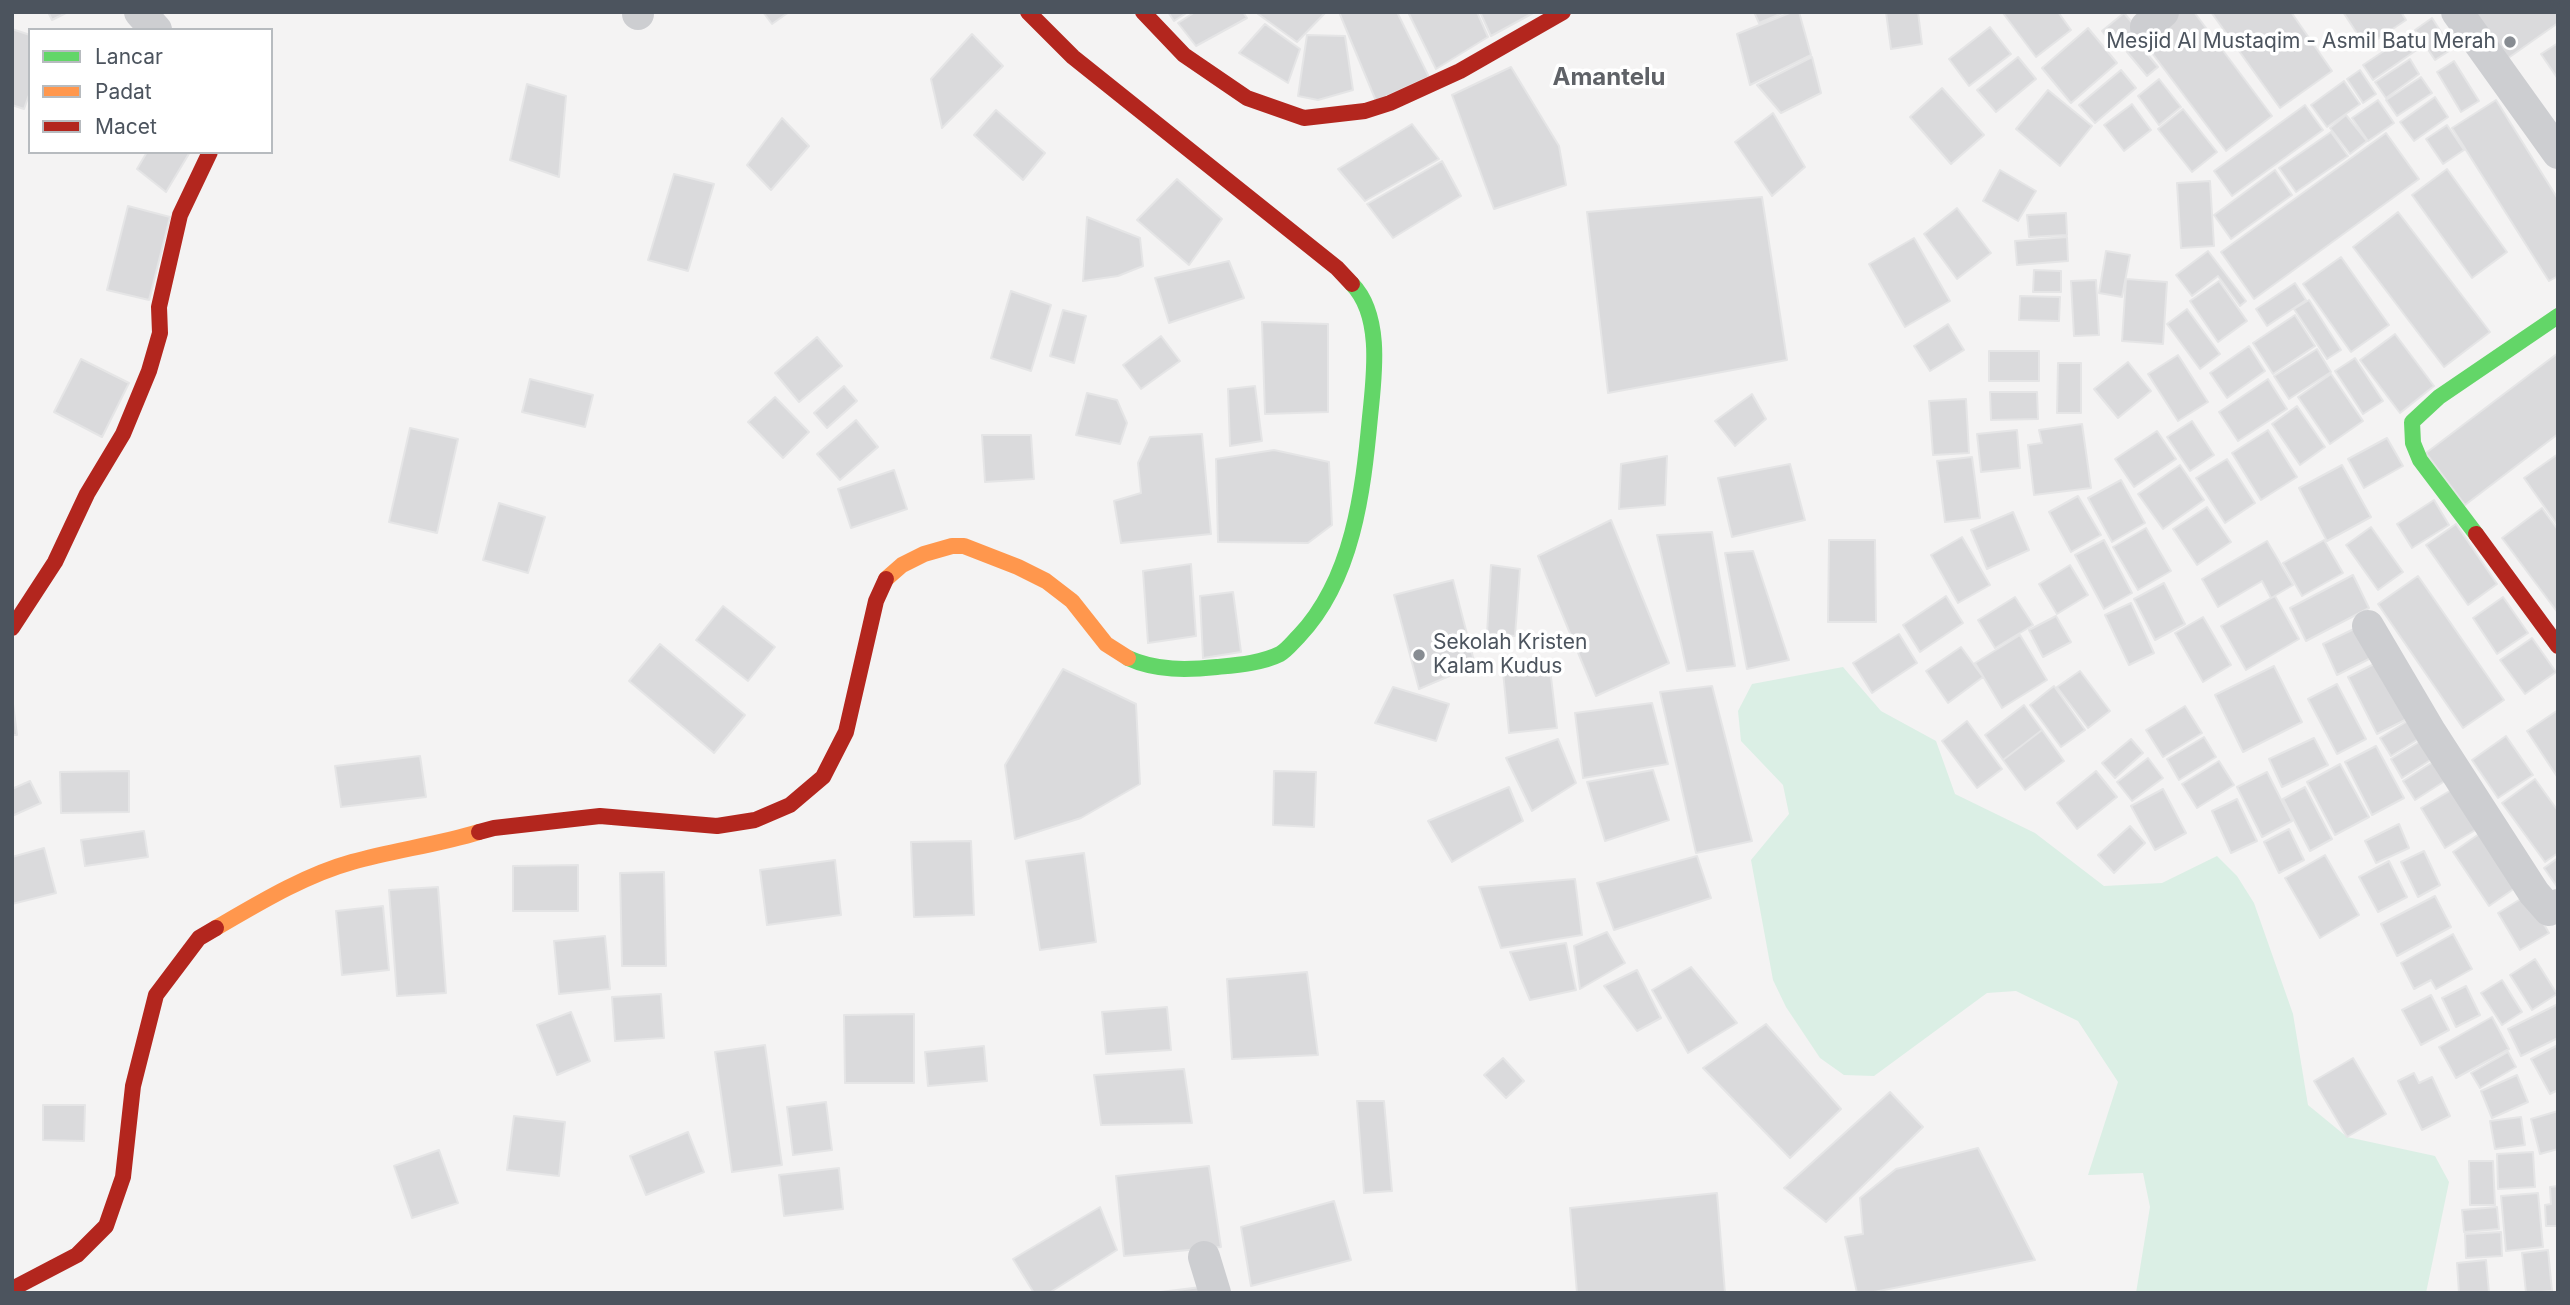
<!DOCTYPE html>
<style>
body{margin:0}
#map{position:relative;width:2570px;height:1305px;overflow:hidden;background:#f4f3f3;font-family:Inter,sans-serif}
canvas{display:block}
.frame{position:absolute;inset:0;border:14px solid #4c545e;pointer-events:none}
.legend{position:absolute;left:28px;top:28px;width:245px;height:126px;box-sizing:border-box;background:#fff;border:2px solid #b7bbbf;margin:0;padding:9px 12px;list-style:none;font-size:21px;color:#4c545e}
.legend li{display:flex;align-items:center;gap:14px;height:35px}
.legend b{width:35px;border:2px solid #b7bbbf}
</style>
<div id="map">
<canvas width="2570" height="1305"></canvas>
<div class="frame"></div>
<ul class="legend">
<li><b style="height:9px;background:#63d668"></b>Lancar</li>
<li><b style="height:9px;background:#ff974d"></b>Padat</li>
<li><b style="height:9px;background:#b3261e"></b>Macet</li>
</ul>
</div>
<script>
const g = document.querySelector('canvas').getContext('2d');
g.lineJoin = 'round';
function fill(path, color) { g.fillStyle = color; g.fill(path, 'evenodd'); }
function strokePath(path, color, width, dash) { g.strokeStyle = color; g.lineWidth = width; g.lineCap = dash ? 'butt' : 'round'; g.setLineDash(dash || []); g.stroke(path); }
function label(font, color, halo, rows, align = 'center') {
  g.font = font + ' Inter,sans-serif'; g.lineWidth = 7; g.setLineDash([]); g.textBaseline = 'middle'; g.strokeStyle = halo; g.fillStyle = color; for (const [text, x, y, turn = 0] of rows) {
    g.save(); g.translate(x, y); g.rotate((+turn || 0) * Math.PI / 180); g.textAlign = isNaN(turn) ? turn : align; if (halo) g.strokeText(text, 0, 0); g.fillText(text, 0, 0); g.restore();
  }
}
const green = new Path2D(`
 M1843 667 1881 711 1936 741 1955 794 2035 833 2104 886 2162 883 2217 856 2237 876 2254 903 2293 1014 2308 1105 2347 1137 2435 1156 2449 1182 2426 1293H2136L2150 1207 2143 1173 2088 1175 2118 1082 2078 1021 2016 991 1987 993 1874 1076 1844 1075 1820 1058 1786 1007 1773 980 1751 860 1789 814 1783 785 1741 741 1738 711 1752 684Z`);
const building = new Path2D(`
 M48 12H68L52 20Z
 M763 12H789L772 24Z
 M1168 12H1188L1174 21Z
 M1195 12H1243L1247 18 1196 46 1178 23Z
 M1261 12H1326L1297 42 1258 14Z
 M1339 12H1397L1429 77 1376 101Z
 M1408 12H1477L1488 37 1436 69Z
 M1480 12H1535L1491 36Z
 M1754 12H1785L1759 23Z
 M1792 12H1799L1811 55 1750 85 1737 34Z
 M1886 12H1918L1922 44 1891 49Z
 M2058 12 2071 30 2036 57 2003 13Z
 M2173 12H2194L2272 116 2226 151 2140 37Z
 M2211 12H2291L2332 71 2280 108Z
 M2343 12H2401L2406 20 2366 47Z
 M2468 12H2558V23L2504 61Z
 M2124 13 2140 32 2117 50 2102 31Z
 M2432 18 2452 49 2435 60 2415 30Z
 M1265 24 1300 49 1288 83 1239 53Z
 M1990 27 2011 54 1969 86 1949 59Z
 M2088 28 2117 63 2071 103 2042 68Z
 M12 29 30 35V92L24 109 12 105Z
 M2411 33 2421 47 2373 80 2363 65Z
 M972 34 1003 66 942 128 931 79Z
 M1307 35 1345 36 1353 90 1318 100 1298 96Z
 M2138 43 2158 67 2147 76 2127 52Z
 M2558 43V79L2541 54Z
 M1812 57 1821 93 1781 113 1757 85Z
 M2018 57 2036 79 1996 112 1977 90Z
 M2410 59 2419 74 2386 98 2375 82Z
 M2454 61 2479 101 2461 112 2437 72Z
 M1511 67 1559 146 1566 185 1494 209 1452 95Z
 M2121 70 2136 88 2095 123 2079 105Z
 M2360 70 2376 94 2363 103 2347 79Z
 M2421 77 2432 93 2397 116 2386 100Z
 M2159 79 2181 107 2159 125 2138 96Z
 M2344 81 2360 104 2327 127 2311 105Z
 M527 84 566 96 559 177 510 160Z
 M1942 88 1984 135 1951 164 1910 117Z
 M2048 90 2092 126 2060 166 2016 129Z
 M2435 97 2448 117 2414 141 2400 122Z
 M2378 100 2394 123 2368 141 2352 118Z
 M2496 100 2558 199V276L2549 281 2452 128Z
 M2132 104 2151 130 2124 151 2104 125Z
 M2305 105 2323 130 2232 196 2214 171Z
 M2183 109 2217 152 2192 172 2158 129Z
 M996 110 1045 153 1023 180 974 135Z
 M1773 113 1805 167 1772 196 1735 142Z
 M2346 115 2367 141 2350 154 2330 128Z
 M782 118 809 146 771 190 747 165Z
 M1412 124 1439 159 1365 201 1338 169Z
 M2447 125 2464 150 2443 164 2426 139Z
 M2331 132 2348 156 2296 192 2279 168Z
 M2386 133 2419 179 2254 299 2221 252Z
 M147 152H190L166 192 137 169Z
 M1442 161 1461 196 1393 238 1367 204Z
 M2447 169 2507 252 2472 278 2412 195Z
 M2000 170 2036 191 2018 221 1983 201Z
 M2275 170 2292 195 2231 239 2214 215Z
 M674 174 714 184 688 271 648 260Z
 M1177 179 1222 219 1189 265 1137 220Z
 M2210 181 2214 246 2181 248 2177 183Z
 M1762 197 1787 360 1608 393 1587 212Z
 M128 206 170 217 149 300 107 290Z
 M1957 208 1991 253 1957 279 1924 234Z
 M2398 212 2490 332 2444 367 2353 247Z
 M2066 213 2067 235 2029 237 2027 215Z
 M1087 217 1140 238 1143 266 1118 276 1083 281Z
 M2067 237 2068 261 2017 265 2015 241Z
 M1914 238 1950 301 1905 327 1869 264Z
 M2106 251 2130 255 2122 297 2099 293Z
 M2208 251 2246 301 2240 306 2218 276 2192 296 2176 275Z
 M2341 257 2389 325 2351 352 2303 284Z
 M1229 261 1244 298 1169 323 1155 278Z
 M2034 270 2061 271V292H2033Z
 M2126 279 2167 282 2163 344 2122 341Z
 M2096 280 2099 335 2074 336 2071 281Z
 M2219 281 2247 321 2218 342 2190 301Z
 M2295 283 2306 300 2267 326 2256 309Z
 M1011 291 1051 305 1031 371 991 358Z
 M2020 296 2060 297 2059 321 2019 320Z
 M2309 300 2341 350 2327 359 2294 309Z
 M2187 309 2220 354 2200 369 2167 324Z
 M1063 310 1086 316 1074 363 1050 356Z
 M2295 315 2315 346 2273 374 2253 343Z
 M1262 322 1328 324V412L1265 414Z
 M1948 324 1964 350 1930 371 1914 346Z
 M2395 334 2434 386 2400 413 2360 360Z
 M1161 336 1180 361 1141 389 1123 365Z
 M817 337 842 366 799 402 775 373Z
 M2249 346 2265 371 2227 398 2210 373Z
 M2317 349 2331 372 2289 399 2274 376Z
 M1989 351H2039V381H1989Z
 M2558 353V434L2465 505 2426 453Z
 M2178 355 2208 402 2178 421 2148 374Z
 M2355 358 2383 401 2363 414 2335 371Z
 M81 359 129 383 102 437 54 412Z
 M2128 362 2151 391 2118 418 2094 389Z
 M2058 363H2081V413H2057Z
 M2331 374 2363 421 2330 444 2298 397Z
 M530 379 593 395 585 427 522 412Z
 M2268 379 2287 409 2238 441 2219 412Z
 M844 386 857 401 827 428 814 413Z
 M1255 386 1262 441 1230 446 1228 389Z
 M1990 392H2037L2038 419 1991 420Z
 M1087 393 1117 400 1127 423 1120 444 1076 435Z
 M1752 394 1766 419 1735 446 1715 421Z
 M775 397 809 432 783 458 748 422Z
 M1966 399 1969 453 1933 455 1929 401Z
 M2297 406 2325 447 2300 465 2272 424Z
 M856 420 878 447 840 480 817 454Z
 M2192 421 2214 455 2190 471 2167 437Z
 M2082 424 2091 488 2034 495 2028 445 2042 443 2039 430Z
 M410 428 458 439 437 533 389 522Z
 M2017 430 2020 468 1981 472 1977 434Z
 M2268 430 2297 477 2261 500 2232 453Z
 M2157 431 2176 459 2134 487 2115 459Z
 M1202 434 1211 534 1121 543 1114 501 1141 493 1138 463 1150 437Z
 M982 435H1031L1034 479 985 482Z
 M2387 438 2403 466 2364 488 2348 459Z
 M1274 450 1329 462 1332 525 1308 543 1218 542 1216 459Z
 M2558 454V526L2524 478Z
 M1667 456 1665 505 1619 509 1621 464Z
 M1972 457 1980 518 1945 522 1937 461Z
 M2227 459 2255 503 2225 523 2196 478Z
 M1790 464 1805 520 1732 537 1718 478Z
 M2180 465 2204 500 2163 529 2138 494Z
 M2342 465 2371 517 2327 541 2299 488Z
 M894 470 907 509 851 528 838 489Z
 M2121 480 2145 523 2112 542 2088 498Z
 M2078 496 2101 535 2071 552 2049 512Z
 M2434 500 2449 525 2412 548 2397 524Z
 M499 503 545 517 528 573 483 560Z
 M2207 507 2231 542 2197 565 2173 529Z
 M2542 508 2558 530V613L2502 538Z
 M2013 512 2029 550 1987 569 1971 530Z
 M1611 520 1669 663 1596 696 1538 556Z
 M2456 524 2497 584 2468 605 2426 545Z
 M2371 527 2403 572 2378 590 2346 545Z
 M2146 528 2171 571 2138 590 2113 547Z
 M1712 532 1735 666 1687 671 1657 535Z
 M1962 537 1990 585 1958 603 1931 555Z
 M1829 540H1875L1876 622H1828Z
 M2104 540 2132 593 2104 609 2075 555Z
 M2324 540 2343 573 2302 596 2283 563Z
 M2267 541 2293 585 2271 598 2262 581 2218 607 2202 579Z
 M1753 551 1789 660 1747 669 1725 553Z
 M1191 564 1196 636 1148 643 1143 571Z
 M1491 565 1520 569 1515 636 1487 634Z
 M2070 565 2088 595 2057 614 2039 584Z
 M2353 575 2369 608 2306 641 2290 608Z
 M2418 576 2504 700 2463 728 2378 604Z
 M1453 580 1475 665 1419 689 1394 595Z
 M2164 583 2185 624 2155 640 2134 599Z
 M1233 592 1241 652 1203 658 1200 596Z
 M1946 596 1963 623 1920 652 1903 625Z
 M2275 596 2299 639 2246 670 2221 626Z
 M2015 597 2033 625 1995 648 1978 620Z
 M2503 597 2528 633 2497 654 2473 618Z
 M2131 603 2154 653 2129 665 2105 615Z
 M723 606 775 647 748 681 696 640Z
 M2056 616 2071 642 2043 657 2029 630Z
 M2203 617 2231 665 2203 682 2175 633Z
 M2360 626 2375 656 2337 675 2323 644Z
 M1899 634 1917 663 1872 693 1853 663Z
 M2020 635 2047 680 2002 708 1975 663Z
 M2532 638 2556 672 2525 694 2500 660Z
 M660 644 745 715 714 753 629 681Z
 M1961 647 1983 677 1948 703 1926 671Z
 M1549 660 1557 728 1509 733 1502 661Z
 M2382 660 2411 717 2377 734 2348 677Z
 M2274 666 2302 722 2243 752 2215 695Z
 M1063 669 1136 704 1140 784 1081 818 1015 839 1005 765Z
 M2080 671 2110 711 2088 728 2057 687Z
 M2337 684 2366 739 2337 754 2308 699Z
 M1712 686 1752 841 1696 853 1660 692Z
 M2054 686 2085 730 2061 747 2030 705Z
 M1393 687 1449 704 1436 741 1375 723Z
 M12 696 17 735H12Z
 M1652 703 1668 764 1583 778 1575 713Z
 M2024 705 2042 730 2003 760 1985 735Z
 M2185 706 2202 733 2163 757 2146 730Z
 M2558 710V778L2527 731Z
 M2414 717 2425 735 2391 756 2380 738Z
 M1967 721 2002 769 1977 788 1942 741Z
 M2042 730 2064 761 2025 790 2003 760Z
 M2429 736 2440 754 2402 778 2391 759Z
 M2506 736 2533 775 2498 798 2472 760Z
 M2204 737 2216 757 2179 780 2167 759Z
 M2314 738 2328 765 2282 787 2269 759Z
 M1558 739 1576 783 1532 811 1506 758Z
 M2131 739 2143 753 2115 778 2102 763Z
 M2376 746 2404 798 2372 815 2345 762Z
 M420 756 426 797 341 807 335 766Z
 M2148 758 2163 778 2132 801 2117 782Z
 M2436 760 2448 779 2415 800 2403 781Z
 M2219 761 2234 785 2197 808 2182 784Z
 M2340 764 2369 817 2335 835 2307 782Z
 M1653 770 1669 820 1605 841 1587 782Z
 M129 771V812L61 813 60 772Z
 M1274 771 1316 772 1314 827 1273 825Z
 M2096 771 2117 797 2077 829 2057 803Z
 M2267 772 2292 821 2262 837 2237 787Z
 M2535 779 2558 811V853L2545 862 2502 803Z
 M30 781 41 803 12 816V789Z
 M1509 787 1523 821 1452 862 1428 821Z
 M2305 787 2332 839 2310 851 2283 799Z
 M2163 789 2186 833 2155 850 2131 806Z
 M2453 789 2477 829 2445 848 2421 808Z
 M2237 799 2257 841 2231 853 2212 811Z
 M2399 824 2409 848 2376 863 2365 841Z
 M2130 826 2145 843 2114 873 2098 855Z
 M2289 829 2304 860 2279 873 2264 842Z
 M144 831 148 857 85 866 81 840Z
 M2482 832 2518 886 2489 906 2453 852Z
 M971 841 974 915 914 917 911 842Z
 M44 848 56 893 12 904V857Z
 M2424 851 2440 885 2418 897 2401 862Z
 M1084 853 1096 942 1040 950 1026 861Z
 M2325 855 2359 915 2320 938 2285 878Z
 M1697 856 1711 898 1614 930 1597 883Z
 M2558 858V888L2544 868Z
 M835 860 841 915 767 925 760 870Z
 M2389 861 2407 897 2378 912 2359 877Z
 M578 865V911H513V866Z
 M664 872 666 966H622L620 873Z
 M1575 879 1582 935 1501 948 1479 887Z
 M438 887 446 993 397 996 389 890Z
 M2527 895 2549 933 2520 950 2498 913Z
 M2435 896 2451 927 2397 956 2381 924Z
 M383 906 389 970 342 975 336 911Z
 M1607 932 1625 963 1580 989 1574 946Z
 M2453 934 2472 969 2436 989 2431 980 2414 989 2401 963Z
 M605 936 610 989 559 994 554 941Z
 M1566 943 1576 990 1530 1000 1510 952Z
 M2535 959 2557 994 2532 1010 2510 975Z
 M1691 967 1737 1023 1688 1053 1652 990Z
 M1637 970 1661 1018 1637 1031 1604 986Z
 M1307 972 1318 1055 1232 1059 1227 979Z
 M2502 980 2522 1012 2502 1025 2481 993Z
 M2466 986 2480 1015 2456 1027 2442 998Z
 M661 994 664 1038 615 1041 612 997Z
 M2431 995 2449 1030 2421 1045 2402 1010Z
 M2558 1004V1038L2521 1056 2508 1029Z
 M1167 1007 1171 1050 1106 1054 1102 1012Z
 M571 1012 590 1061 557 1075 537 1025Z
 M914 1014V1083H845L844 1015Z
 M2492 1017 2509 1049 2456 1078 2439 1047Z
 M1766 1024 1841 1109 1790 1158 1703 1068Z
 M765 1045 782 1165 732 1172 715 1052Z
 M2558 1045V1090L2550 1094 2531 1059Z
 M984 1046 987 1081 928 1086 925 1052Z
 M2508 1052 2516 1067 2480 1088 2471 1073Z
 M1503 1058 1524 1081 1506 1098 1484 1075Z
 M2353 1058 2386 1114 2347 1137 2314 1081Z
 M1184 1069 1192 1123 1101 1125 1094 1075Z
 M2414 1073 2419 1083 2432 1077 2450 1116 2422 1130 2398 1081Z
 M2517 1075 2528 1102 2492 1118 2481 1091Z
 M1890 1092 1923 1127 1826 1222 1784 1188Z
 M1357 1101H1384L1392 1191 1364 1193Z
 M826 1102 832 1150 793 1155 787 1107Z
 M43 1105H85L84 1141 43 1140Z
 M2558 1111V1149L2540 1154 2531 1119Z
 M514 1116 565 1122 559 1176 507 1170Z
 M2521 1117 2525 1145 2495 1149 2490 1121Z
 M688 1132 704 1172 646 1195 630 1156Z
 M1978 1148 2035 1260 1869 1293H1857L1845 1237 1863 1234 1860 1198 1896 1169Z
 M439 1150 458 1203 412 1218 394 1166Z
 M2533 1152 2535 1187 2498 1189 2497 1154Z
 M2469 1161H2493L2495 1205H2470Z
 M1209 1166 1221 1247 1124 1256 1116 1176Z
 M839 1168 843 1209 784 1216 779 1175Z
 M2558 1186V1226H2546L2545 1205 2551 1204 2550 1187Z
 M1717 1193 1725 1293H1577L1570 1208Z
 M2538 1193 2543 1247 2506 1251 2501 1196Z
 M1334 1201 1351 1260 1251 1286 1241 1227Z
 M1100 1207 1117 1250 1049 1293H1034L1013 1259Z
 M2497 1207 2499 1229 2464 1232 2462 1210Z
 M2501 1232 2502 1256 2466 1258 2465 1234Z
 M2548 1250 2552 1291 2526 1293 2522 1253Z
 M2486 1260 2489 1293H2459L2457 1263Z
 M1201 1287 1202 1293H1153Z`);
const street = new Path2D(`
 M140 12 156 30
 M638 12V14
 M2457 12 2558 153
 M2146 27 2163 12
 M2368 626 2431 733 2534 893 2549 910 2558 905
 M1204 1257 1215 1293`);
const fast = new Path2D(`
 M2476 534 2420 460 2413 443 2412 422 2439 397 2558 316
 M1128 658C1156 671 1188 670 1217 667 1237 665 1262 663 1280 654 1287 650 1293 642 1299 636 1353 579 1363 492 1370 417 1374 377 1383 316 1352 284`);
const slow = new Path2D(`
 M886 579 902 565 924 554 952 546H964L1018 567 1046 581 1072 601 1106 644 1128 658
 M216 928C259 903 305 875 352 862 394 850 437 845 479 832`);
const jam = new Path2D(`
 M1028 12 1073 57 1337 268 1352 284
 M1143 12 1184 55 1247 98 1304 118 1365 111 1390 103 1460 71 1563 12
 M2476 534 2558 646
 M12 628 55 562 87 494 123 434 149 371 160 333 159 307 180 215 210 152
 M479 832 494 828 600 816 717 826 755 820 790 805 823 777 846 732 876 601 886 579
 M12 1289 77 1255 106 1226 123 1177 133 1086 156 995 199 938 216 928`);
const markers = [
 [2510,42,7,"#878c92"],
 [1419,655,7,"#878c92"]
];
const poiNames = [
 ["Mesjid Al Mustaqim - Asmil Batu Merah",2496,42],
 ["Sekolah Kristen",1433,643,"left"],
 ["Kalam Kudus",1433,667,"left"]
];
const quarterNames = [
 ["Amantelu",1609,78]
];
fill(green, '#dbefe5');
fill(building, '#dadadc');
strokePath(building, '#e5e5e6', 2);
strokePath(street, '#cdced1', 32);
strokePath(fast, '#63d668', 16);
strokePath(slow, '#ff974d', 16);
strokePath(jam, '#b3261e', 16);
for (const [x, y, r, color] of markers) { const dot = new Path2D(); dot.arc(x, y, r, 0, 2 * Math.PI); g.fillStyle = color; g.fill(dot); strokePath(dot, '#fff', 2.5); }
label('21px', '#4c545e', '#fff', poiNames, 'right');
label('bold 24px', '#5f6267', '#fff', quarterNames);
</script>
